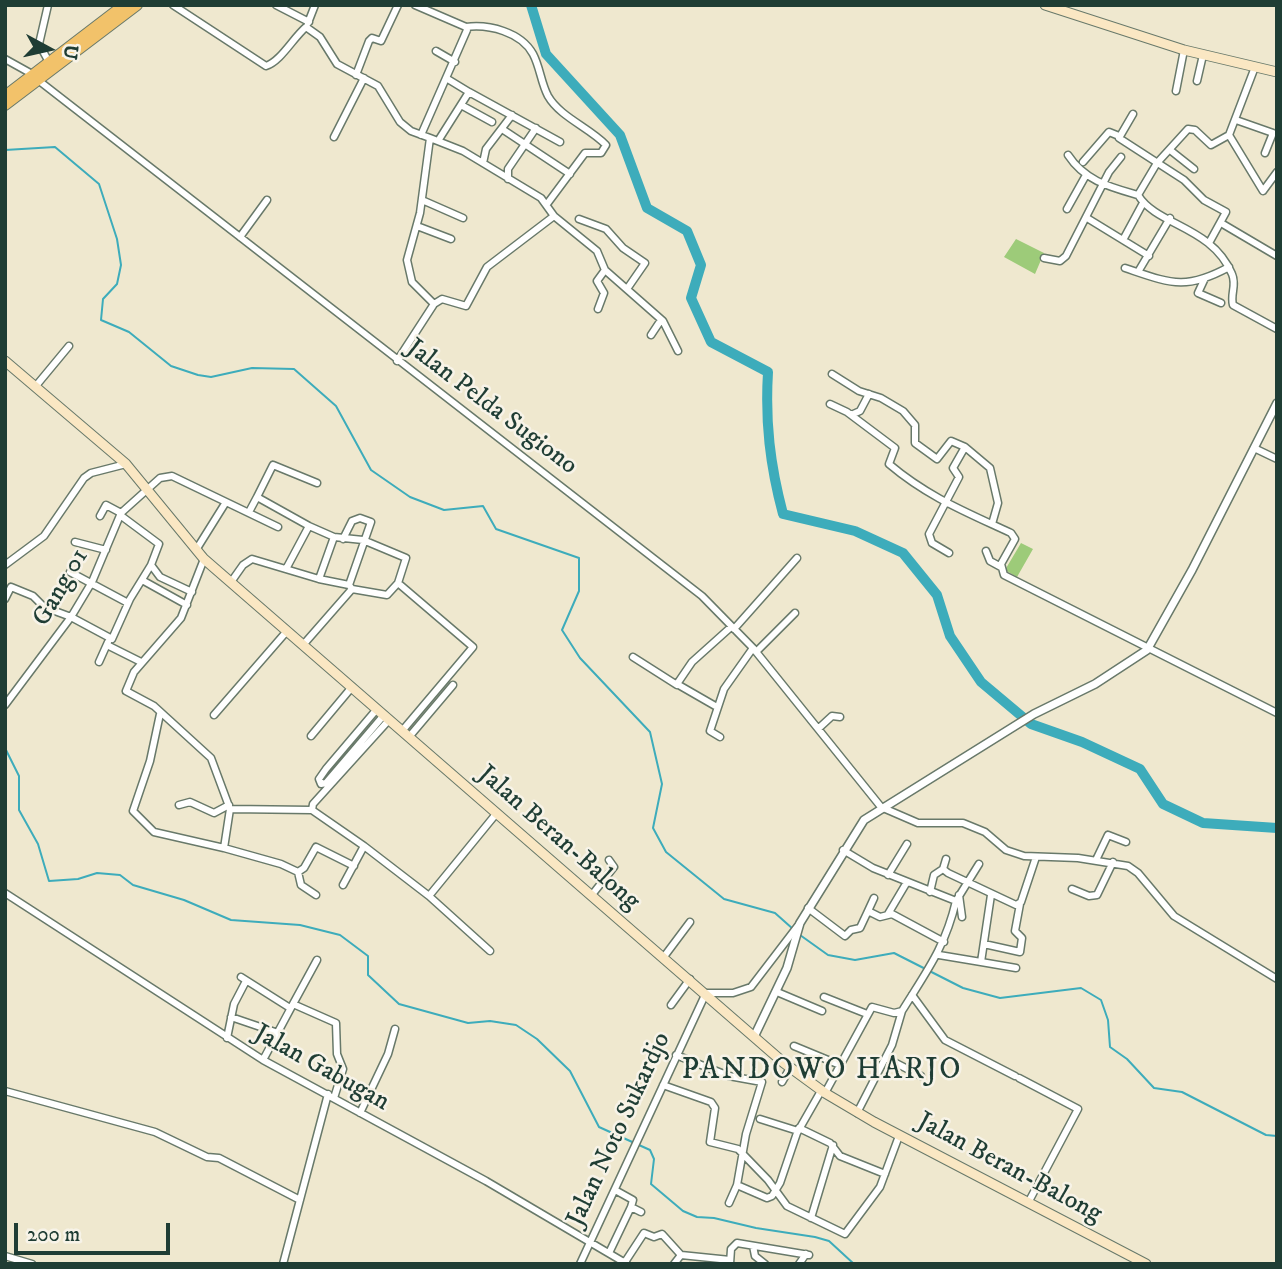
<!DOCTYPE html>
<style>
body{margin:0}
#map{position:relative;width:1282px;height:1269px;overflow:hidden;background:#efe8cf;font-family:"IM FELL DW Pica",serif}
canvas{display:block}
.frame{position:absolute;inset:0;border:7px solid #1f3d34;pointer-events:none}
.north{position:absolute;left:14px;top:14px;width:70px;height:70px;-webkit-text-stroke:5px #f7f3e8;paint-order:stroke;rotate:98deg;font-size:19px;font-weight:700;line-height:28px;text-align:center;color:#1f3d34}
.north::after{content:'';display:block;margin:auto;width:24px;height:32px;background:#1f3d34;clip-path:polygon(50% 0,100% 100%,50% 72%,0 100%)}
.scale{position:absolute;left:14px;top:1223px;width:156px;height:32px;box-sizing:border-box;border:4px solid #1f3d34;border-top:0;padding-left:9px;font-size:21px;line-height:24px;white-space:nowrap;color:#1f3d34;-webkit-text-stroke:5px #f7f3e8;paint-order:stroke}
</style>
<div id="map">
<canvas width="1282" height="1269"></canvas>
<div class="frame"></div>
<div class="north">U</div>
<div class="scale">200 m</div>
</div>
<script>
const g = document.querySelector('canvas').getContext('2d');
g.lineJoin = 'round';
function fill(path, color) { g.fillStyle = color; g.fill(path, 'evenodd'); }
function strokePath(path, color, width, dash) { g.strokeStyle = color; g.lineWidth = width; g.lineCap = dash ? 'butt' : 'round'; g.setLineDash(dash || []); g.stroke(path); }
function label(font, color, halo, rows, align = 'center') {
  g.font = font + ' "IM FELL DW Pica",serif'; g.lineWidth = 5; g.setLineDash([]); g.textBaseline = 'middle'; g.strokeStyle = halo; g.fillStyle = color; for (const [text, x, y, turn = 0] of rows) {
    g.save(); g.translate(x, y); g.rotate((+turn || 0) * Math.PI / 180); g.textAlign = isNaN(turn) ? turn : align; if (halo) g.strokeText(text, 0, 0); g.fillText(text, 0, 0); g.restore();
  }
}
const green = new Path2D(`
 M1016 239 1044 253 1035 274 1004 257Z
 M1021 543 1033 549 1017 577 1005 570Z`);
const stream = new Path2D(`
 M5 150 55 147 99 184 117 239 121 265 117 284 103 299 101 320 129 332 171 366 198 375 211 377 252 368 294 369 336 406 371 470 410 497 444 510 483 506 496 529 579 558V591L562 630 580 658 650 732 662 784 653 828 666 852 724 899 775 913 793 929
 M5 748 19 776V810L38 844 49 881 78 879 97 873 120 875 133 885 184 900 231 920 300 925 340 935 368 956V975L399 1004 468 1023 490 1021 516 1025 537 1039 570 1071 599 1127 650 1150 654 1159 651 1184 683 1211 697 1217 714 1218 756 1228 815 1237 829 1241 854 1264
 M800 935 828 955 855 960 894 953 963 988 1000 998 1081 988 1101 1000 1108 1020 1110 1047 1127 1059 1154 1088 1182 1092 1266 1135 1277 1136`);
const river = new Path2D(`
 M531 5 546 54 620 135 647 208 687 231 701 265 691 298 711 342 768 372C765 422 770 465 783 514L855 531 903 553 937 595 950 636 981 682 1031 724 1082 742 1140 769 1163 804 1203 823 1277 828`);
const minor = new Path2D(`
 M48 5 39 44 49 62
 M173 5 266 66C281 61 293 38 306 27L320 37 337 64 378 86 400 122 411 131 430 138 420 213 407 260 412 282 434 304 397 361
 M276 5 309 22
 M415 5 466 27 467 30 446 78 469 92 438 141
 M308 23 315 5
 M466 27C489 24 521 32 533 54 540 67 541 83 548 96 560 117 590 128 606 145L601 153H585L547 204
 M436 51 455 62
 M5 59 32 74
 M356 75 369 41 372 38 381 41 398 5
 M38 80 702 596 753 648 881 807 918 823H963L985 832 1006 850 1024 856 1078 858 1128 866 1138 873 1174 916 1277 979
 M1197 81 1203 55
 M1176 91 1184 50
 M469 92 560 142
 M461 105 492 122
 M1133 114 1119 138 1184 180 1204 200 1226 212 1209 243
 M1236 120 1273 133 1265 153
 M502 129 570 174
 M421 135 446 78
 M1229 135 1263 191 1277 172
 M334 137 364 78
 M430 138 463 151 541 198 554 216 597 251 605 270 663 321 678 351
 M1170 150 1194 169
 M1068 155C1085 181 1110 187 1138 195 1157 226 1212 226 1232 274 1237 285 1230 294 1233 305L1277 329
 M1083 162 1109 132 1119 136
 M483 163 486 149 512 115
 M508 179V169L536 128
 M1138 195 1157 163 1188 129 1195 130 1211 145 1229 135 1255 67
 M422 200 463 218
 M1067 209 1086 175
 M1087 218 1149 256
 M579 219 606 229 623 248 645 263 627 289
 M1221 223 1277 256
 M417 226 451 239
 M240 237 267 200
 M1123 240 1143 203
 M1044 258 1060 261 1066 256 1109 172 1121 157
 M1125 268C1170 283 1185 291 1229 267
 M1138 272 1170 218
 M1205 278 1198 293 1221 303
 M434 304 442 299 466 306 487 267 554 216
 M598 309 604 293 597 281 605 270
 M651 335 661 320
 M832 374 859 391 881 398 903 411 915 425V443L937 459 951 441 965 447 953 468 959 477 929 534 932 543 949 553
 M35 387 69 346
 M830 404 847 412 895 448 889 464C928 497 966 512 1011 533L1015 539 1001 564 1004 575 1277 713
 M851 415 860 411 869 394
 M965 447 990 468 998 503 992 524
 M1254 448 1277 459
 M257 497 273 465 317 483
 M249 512 257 497 309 526 334 537 363 540 406 558 398 583 473 647 402 731
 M120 515 159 544 151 565 160 577 192 592
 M100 516 106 505 121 513
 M343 539 352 521 360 518 371 522 349 585 352 589
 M75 542 106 550
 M196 550 226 502
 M986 551 990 561 1001 567
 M204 559 181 618 134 672 126 691 154 706 211 758 230 809 224 848 281 864 298 872 304 868 316 847 354 866
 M5 565 44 536 84 478 91 473 126 464
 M286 569 309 526
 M70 572 128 603
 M319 579 349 585
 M142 580 187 605
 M231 582 243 565 252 559 319 579 334 537
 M352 589 387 595 398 583
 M5 599 11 587 33 596 44 607 71 617 112 639 130 599 151 565
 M734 629 797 558
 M107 645 141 662
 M303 645 352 589
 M756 652 795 613
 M633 657 677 685
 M99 662 108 642
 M5 705 71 617 92 582 121 513 160 478 172 476 278 527
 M717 707 677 684 692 662 731 627
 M377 709 326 769 319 779 321 784 326 783 384 715
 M160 714 150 761 133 811 154 832 224 848
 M214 715 287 631
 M819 728 832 716 840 717
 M311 736 352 687
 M409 737 453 685
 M720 737 710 731 724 689 753 648
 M179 805 190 802 214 813 229 805
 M230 809 312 810 364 846 343 885
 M312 810 313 804 389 720
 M364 846 429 896
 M843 850 873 868 956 901 979 864
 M946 859 943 869 948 873 1016 905 1021 902 1036 857
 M1096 860 1108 835 1126 842
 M298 872 301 885 316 895
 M888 875 907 844
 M1072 889 1089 896 1097 895 1113 862
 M930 892 934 875 943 869
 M5 893 263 1060 486 1181 627 1264
 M959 895 962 917
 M991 895 981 962 1016 968
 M591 896 614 867 609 860
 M874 898 868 911 880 917 892 914 944 942
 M808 908 845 936 851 930 860 928 868 911
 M888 914 907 882
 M984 944 1020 952 1022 938 1015 931 1020 904
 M490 951 429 896 496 814
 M939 955 981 962
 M663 958 690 922
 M241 977 290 1008
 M777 992 822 1011
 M912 995 945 1040 1015 1076
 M824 997 867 1014
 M293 1004 317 960
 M671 1005 690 979
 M231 1017 278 1033
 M227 1038 234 1004 246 981
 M794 1046 840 1065
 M676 1055 729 1076 762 1082 746 1134 737 1185 729 1203
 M886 1058 921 1076
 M263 1060 293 1004 336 1023 337 1054 343 1069 334 1098
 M1019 1078 1078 1109 1028 1203
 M782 1082 790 1068
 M663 1085 711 1102 715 1108 710 1142 738 1149 768 1180 787 1206 845 1234 880 1187 899 1136
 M5 1091 155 1132 207 1157 219 1158 300 1200
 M825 1093 872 1007 894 1013 902 1011C926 972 945 948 956 901
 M360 1113 388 1054 395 1029
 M857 1113 892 1045 902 1011
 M760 1119 798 1131
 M799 1128 830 1143 840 1156 885 1174
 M737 1185 767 1198 772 1196 780 1183 797 1133 821 1091
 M615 1190 633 1200 631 1207
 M811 1218 833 1145
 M753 1246 755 1256 765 1264
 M609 1253 631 1207 641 1212
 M5 1256 32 1264
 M625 1262 644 1233 654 1237 662 1234 681 1255
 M283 1264 328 1094
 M580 1264 706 993H733L751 987 800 923
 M674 1264 681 1255 730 1260
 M730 1264 731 1249 737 1243 809 1255
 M799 1264 806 1254`);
const tertiary = new Path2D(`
 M754 1037 787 968 800 923 864 820 1034 714 1095 684 1147 650 1192 570 1277 403`);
const secondary = new Path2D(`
 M1045 5 1184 50 1277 72
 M5 361 126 464 204 559 784 1063 825 1093 874 1122 1146 1264`);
const trunk = new Path2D(`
 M5 96 124 5
 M5 105 137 5`);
const streetNames = [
 ["Jalan Pelda Sugiono",491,408,37],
 ["Gang 01",62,588,-60],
 ["Jalan Beran-Balong",558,839,41],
 ["Jalan Gabugan",321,1069,29],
 ["Jalan Noto Sukardjo",620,1130,-65],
 ["Jalan Beran-Balong",1009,1169,28]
];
const quarterNames = [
 ["PANDOWO HARJO",822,1072]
];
fill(green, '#9dcb79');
strokePath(stream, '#3dacbb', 2);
strokePath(river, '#3dacbb', 10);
strokePath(minor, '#68796a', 9);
strokePath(tertiary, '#68796a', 10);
strokePath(secondary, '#68796a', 11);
strokePath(trunk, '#68796a', 12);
strokePath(minor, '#fff', 6);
strokePath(tertiary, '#fff', 7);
strokePath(secondary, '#fae7c3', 9);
strokePath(trunk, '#f2c26a', 10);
label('26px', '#1f3d34', '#f7f3e8', streetNames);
g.letterSpacing = '2px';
label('30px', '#1f3d34', '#f7f3e8', quarterNames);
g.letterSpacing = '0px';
</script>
